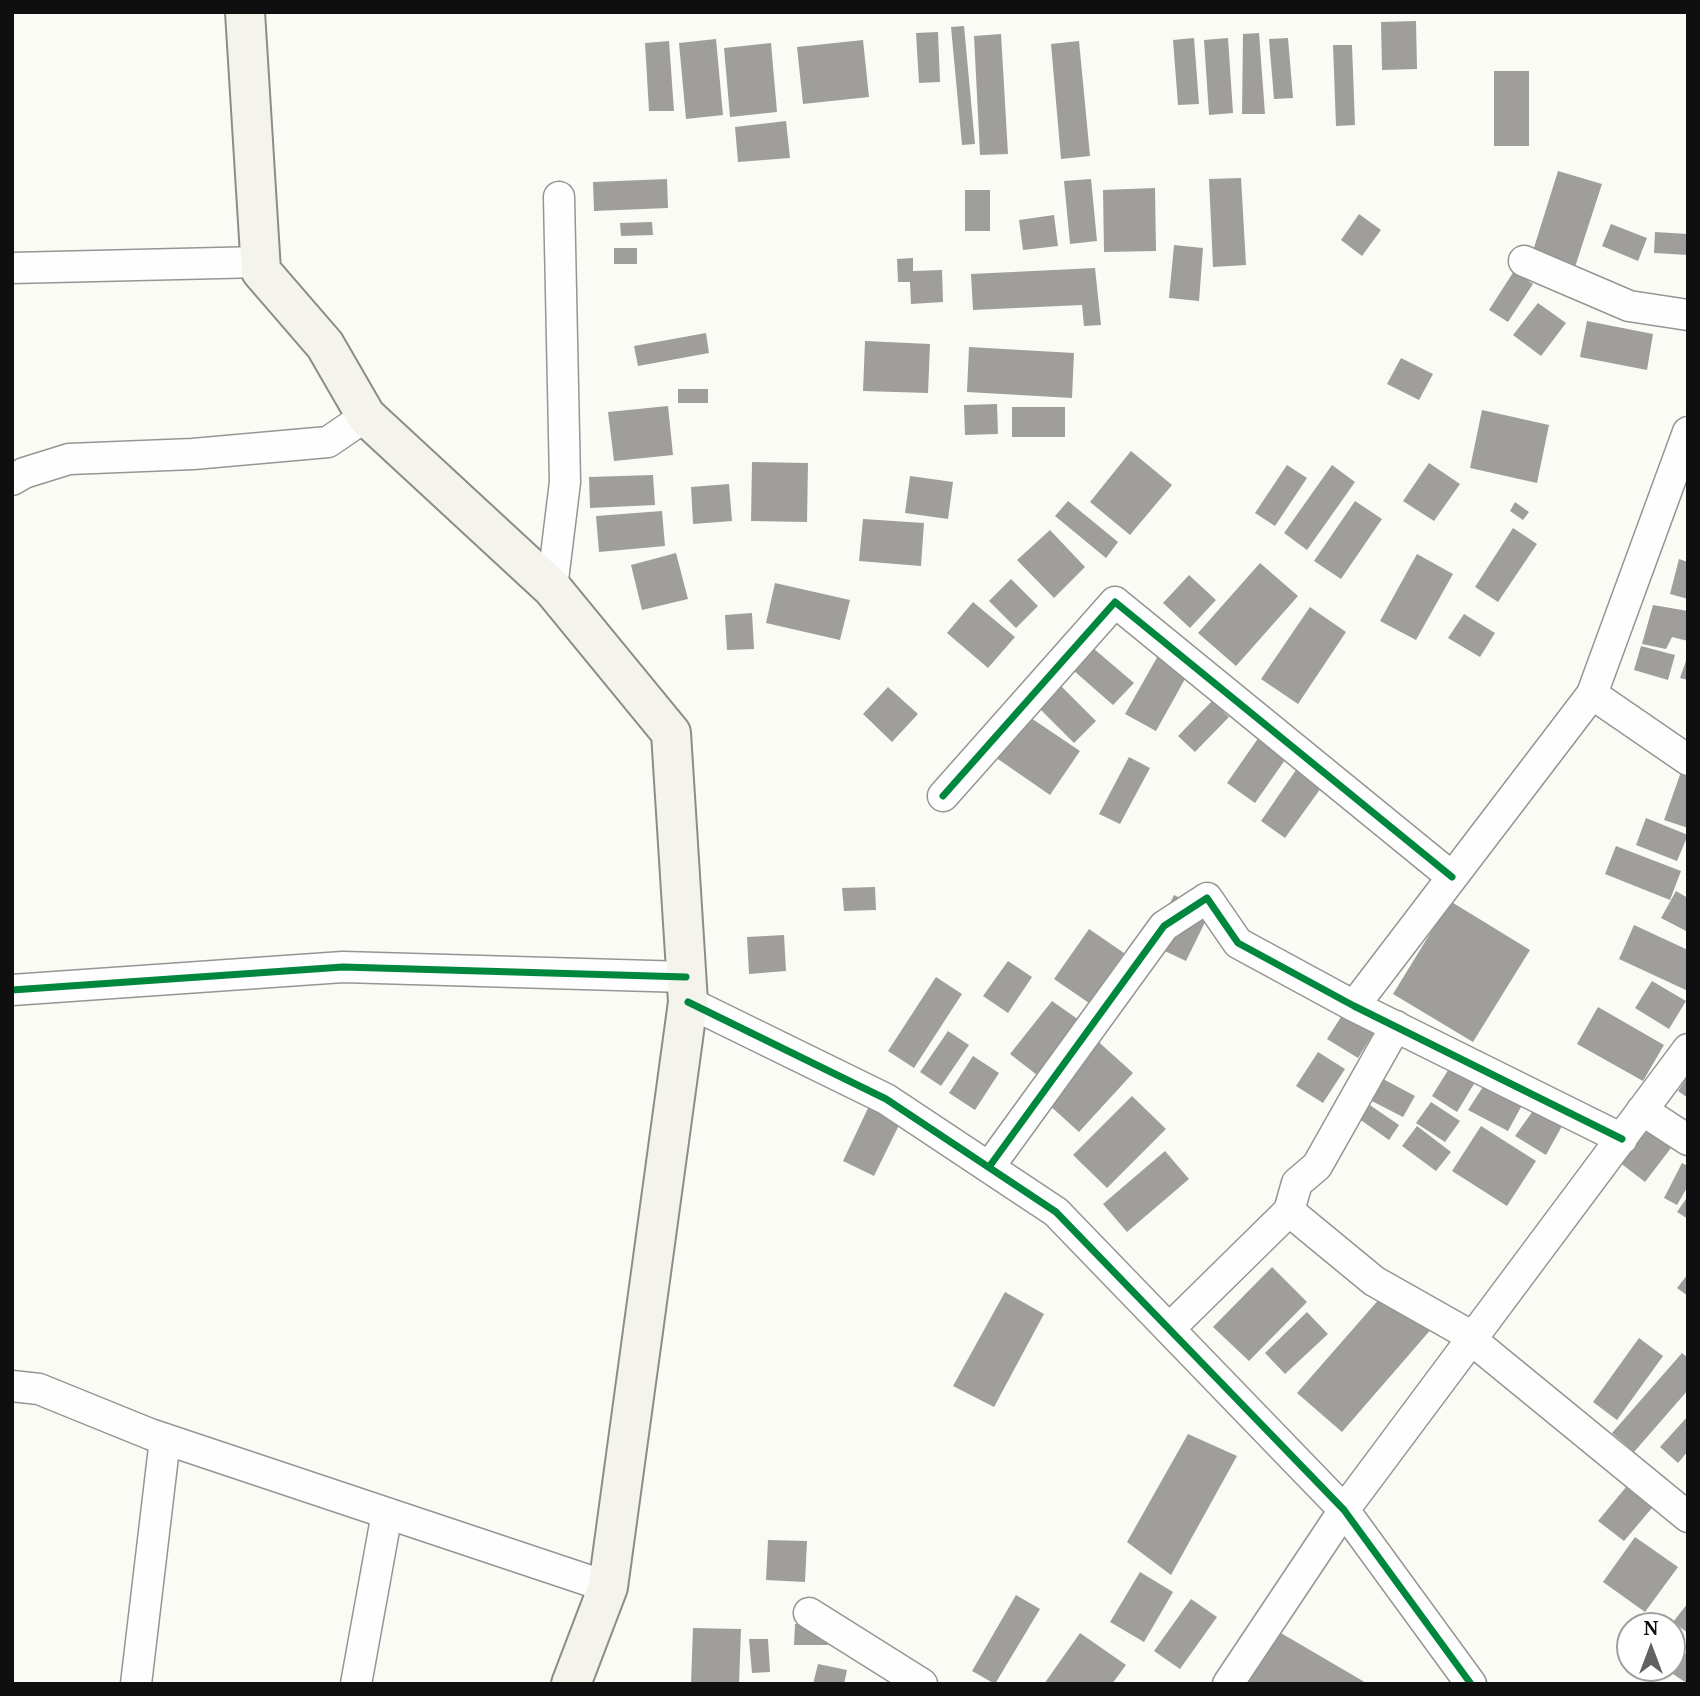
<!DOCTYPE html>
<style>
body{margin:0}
#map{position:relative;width:1700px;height:1696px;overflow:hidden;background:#fbfbf6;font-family:"Noto Serif",serif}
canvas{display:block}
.frame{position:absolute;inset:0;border:14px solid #0f0f0f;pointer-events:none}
.north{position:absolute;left:1616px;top:1612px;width:70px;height:70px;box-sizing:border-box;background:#fff;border:2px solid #9f9f9f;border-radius:50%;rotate:0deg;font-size:19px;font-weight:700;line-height:28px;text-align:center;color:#0f0f0f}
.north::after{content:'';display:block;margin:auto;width:24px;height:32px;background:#626260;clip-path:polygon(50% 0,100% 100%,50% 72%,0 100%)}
</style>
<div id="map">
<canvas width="1700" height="1696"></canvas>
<div class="frame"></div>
<div class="north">N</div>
</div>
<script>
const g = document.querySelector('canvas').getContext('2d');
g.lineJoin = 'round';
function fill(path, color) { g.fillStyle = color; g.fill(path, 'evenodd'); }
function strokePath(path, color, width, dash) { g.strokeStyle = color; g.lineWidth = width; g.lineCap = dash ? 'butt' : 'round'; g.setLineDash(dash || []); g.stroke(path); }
const building = new Path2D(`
 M1416 21 1417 69 1382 70 1381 22Z
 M964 26 975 144 962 145 951 27Z
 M938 32 940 82 919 83 916 33Z
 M1259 33 1265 114H1242L1243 34Z
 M1001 34 1008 154 980 155 974 36Z
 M1194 38 1199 104 1178 105 1173 40Z
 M1228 38 1233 113 1209 115 1204 40Z
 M1288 38 1293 98 1274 99 1269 39Z
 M716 39 723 115 686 119 679 43Z
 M863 40 869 97 803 104 797 47Z
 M669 41 674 111H649L645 43Z
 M1079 41 1090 156 1061 159 1051 44Z
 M771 43 777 112 730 117 724 48Z
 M1333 45H1352L1355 125 1336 126Z
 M1494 71H1529V146H1494Z
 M786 121 790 158 738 162 735 127Z
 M1558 171 1602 184 1575 267 1532 254Z
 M1241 178 1246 265 1213 267 1209 179Z
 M667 179 668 208 594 211 593 182Z
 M1091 179 1097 241 1070 244 1064 181Z
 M1155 188 1156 251 1104 252 1103 190Z
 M965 190H990V231H965Z
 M1359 214 1381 230 1362 256 1341 240Z
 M1054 215 1058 246 1023 250 1019 220Z
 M652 222 653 235 621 236 620 223Z
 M1611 224 1647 238 1638 261 1602 246Z
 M1655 232 1688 234V255L1654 253Z
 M1174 245 1203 248 1199 301 1169 298Z
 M614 248H637V264H614Z
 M913 258V271L942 270 943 302 911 304 910 282H898L897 259Z
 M1095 268 1101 325 1084 326 1082 305 973 310 971 274Z
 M1514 271 1533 284 1508 322 1489 310Z
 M1538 303 1566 323 1541 356 1513 335Z
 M1587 321 1653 334 1647 370 1580 357Z
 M706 333 709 353 638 366 634 346Z
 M865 341 930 344 928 393 863 391Z
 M969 347 1074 353 1072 398 967 392Z
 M1401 358 1433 374 1419 400 1387 384Z
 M678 389H708V403H678Z
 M997 404 998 434 965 435 964 405Z
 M668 406 673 455 614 461 608 412Z
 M1012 407H1065V437H1012Z
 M1482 410 1549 425 1537 483 1470 468Z
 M1131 451 1172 485 1130 535 1090 502Z
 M752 462 808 463 807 522 751 521Z
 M1429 463 1460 484 1434 521 1403 501Z
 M1287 465 1307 478 1275 526 1255 513Z
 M1332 465 1355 482 1307 550 1284 533Z
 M653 475 655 505 590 508 589 477Z
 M910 476 953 482 948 519 905 513Z
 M729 484 732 521 693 524 691 487Z
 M1068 501 1118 542 1106 558 1055 516Z
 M1355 501 1382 519 1341 579 1314 561Z
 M1515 502 1529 512 1523 520 1510 511Z
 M662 511 665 546 599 552 596 516Z
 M863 519 924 523 921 566 859 561Z
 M1513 528 1537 544 1498 602 1475 587Z
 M1050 530 1085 567 1054 598 1017 560Z
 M676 553 688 599 642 610 631 565Z
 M1417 554 1453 574 1416 640 1380 621Z
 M1679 559 1688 562V599L1670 594Z
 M1260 563 1298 596 1236 666 1198 633Z
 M1189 575 1216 600 1190 628 1163 603Z
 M1011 579 1038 606 1016 628 989 601Z
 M775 583 850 600 840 640 766 623Z
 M973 602 1015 637 988 668 947 633Z
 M1653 605 1688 611V641L1672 637 1666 649 1642 644Z
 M1310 607 1346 632 1298 704 1261 679Z
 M752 613 754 649 727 650 725 615Z
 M1464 614 1495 633 1480 657 1448 638Z
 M1641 646 1675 655 1668 680 1634 670Z
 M1093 648 1134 683 1113 705 1073 670Z
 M1159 654 1190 670 1156 731 1125 714Z
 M1688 655V680L1680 678Z
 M1055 680 1096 721 1074 743 1033 702Z
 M888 687 918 714 892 742 863 714Z
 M1212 701 1229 717 1195 752 1178 736Z
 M1025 714 1080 751 1050 795 995 757Z
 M1259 737 1287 757 1255 803 1227 783Z
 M1129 757 1150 768 1120 824 1099 814Z
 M1296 770 1321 788 1285 838 1261 821Z
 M1681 772 1688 775V828L1664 820Z
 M1646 818 1688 835 1677 861 1636 845Z
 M1616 846 1681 871 1670 900 1605 874Z
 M875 887 876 910 844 911 842 888Z
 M1676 891 1688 898V932L1661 918Z
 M1174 895 1210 912 1186 961 1150 944Z
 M1450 901 1530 950 1473 1042 1393 994Z
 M1634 925 1688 950V991L1619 959Z
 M1089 929 1124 953 1089 1003 1054 979Z
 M784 935 786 971 749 974 747 937Z
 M1008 961 1032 977 1008 1013 983 996Z
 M936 977 962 994 914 1068 888 1051Z
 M1652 981 1686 1001 1669 1029 1635 1008Z
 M1052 1001 1079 1020 1037 1075 1010 1054Z
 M1348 1006 1380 1023 1358 1058 1327 1039Z
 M1598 1007 1664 1045 1643 1081 1577 1044Z
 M948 1031 969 1045 941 1086 920 1072Z
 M1091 1035 1133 1073 1079 1132 1037 1094Z
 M1318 1052 1345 1069 1323 1103 1296 1086Z
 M973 1056 999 1073 975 1110 949 1093Z
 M1455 1059 1480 1074 1457 1112 1432 1096Z
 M1372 1073 1415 1096 1403 1117 1360 1095Z
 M1688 1076V1098L1678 1091Z
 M1488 1079 1527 1096 1508 1131 1468 1110Z
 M1132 1096 1166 1129 1107 1188 1073 1155Z
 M1358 1097 1399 1125 1389 1140 1348 1111Z
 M1540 1101 1567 1117 1546 1155 1515 1136Z
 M1431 1102 1460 1121 1445 1142 1416 1123Z
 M869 1106 901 1121 874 1176 843 1161Z
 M1636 1122 1671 1148 1645 1182 1610 1155Z
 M1417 1126 1451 1152 1436 1171 1402 1146Z
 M1481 1126 1536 1161 1507 1206 1452 1171Z
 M1165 1151 1189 1179 1127 1232 1103 1204Z
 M1682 1163 1688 1166V1186L1677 1205 1664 1198Z
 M1688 1196V1219L1677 1212Z
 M1272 1267 1307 1302 1249 1361 1213 1327Z
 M1688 1274V1296L1677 1288Z
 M1388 1289 1433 1327 1342 1432 1297 1393Z
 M1005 1292 1044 1314 994 1407 953 1386Z
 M1307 1312 1328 1334 1285 1374 1265 1353Z
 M1639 1338 1663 1356 1617 1420 1593 1402Z
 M1682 1353 1688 1358V1390L1634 1452 1612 1433Z
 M1688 1416V1451L1678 1463 1660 1447Z
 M1188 1434 1237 1456 1171 1575 1127 1542Z
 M1626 1487 1652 1508 1624 1541 1598 1521Z
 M1635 1537 1678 1567 1645 1612 1603 1582Z
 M768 1540 807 1541 805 1582 766 1580Z
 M1140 1572 1173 1592 1144 1642 1110 1622Z
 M1016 1595 1040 1609 995 1684 972 1671Z
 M1191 1599 1217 1617 1180 1669 1154 1651Z
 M1688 1603V1633L1673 1622Z
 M795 1624H828V1645H794Z
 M693 1628 741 1629 739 1684H691Z
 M1274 1629 1368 1684H1242Z
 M1080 1633 1126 1665 1112 1684H1044Z
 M749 1639H768L770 1672 752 1673Z
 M1672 1645 1688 1655V1684L1664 1668H1672Z
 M818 1664 847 1670 844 1684H813Z`);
const street = new Path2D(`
 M1524 261 1629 306 1688 315
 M12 268 261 262
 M12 480 24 473 69 459 193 454 328 442 366 416
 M552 588 565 482 559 197
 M1592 694 1688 760
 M943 796 1115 602 1452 877
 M12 990 343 967 686 977
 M688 1002 886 1099 1056 1212 1344 1510 1471 1684
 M1354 1006 1592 694 1688 432
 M1642 1110 1688 1140
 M989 1167 1164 926 1207 898 1238 943 1354 1006 1622 1139
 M1289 1211 1374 1281 1473 1337V1341L1688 1517
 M1169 1329 1289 1211 1297 1183 1317 1166 1396 1026
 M12 1386 39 1389 150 1434 608 1587
 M809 1613 922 1684
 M136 1684 165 1439
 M356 1684 387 1513
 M1228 1684 1344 1510 1688 1049`);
const secondary = new Path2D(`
 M245 12 261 271 325 345 366 416 552 588 671 733 688 1002 608 1587 571 1684`);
const cycleway = new Path2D(`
 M943 796 1115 602 1452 877
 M12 990 343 967 686 977
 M688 1002 886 1099 1056 1212 1344 1510 1471 1684
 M989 1167 1164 926 1207 898 1238 943 1354 1006 1622 1139`);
fill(building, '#9f9e9b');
strokePath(street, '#959593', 33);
strokePath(secondary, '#8c8c8a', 42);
strokePath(street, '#fefefe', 30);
strokePath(secondary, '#f4f4ec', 38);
strokePath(cycleway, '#00873e', 7);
</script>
